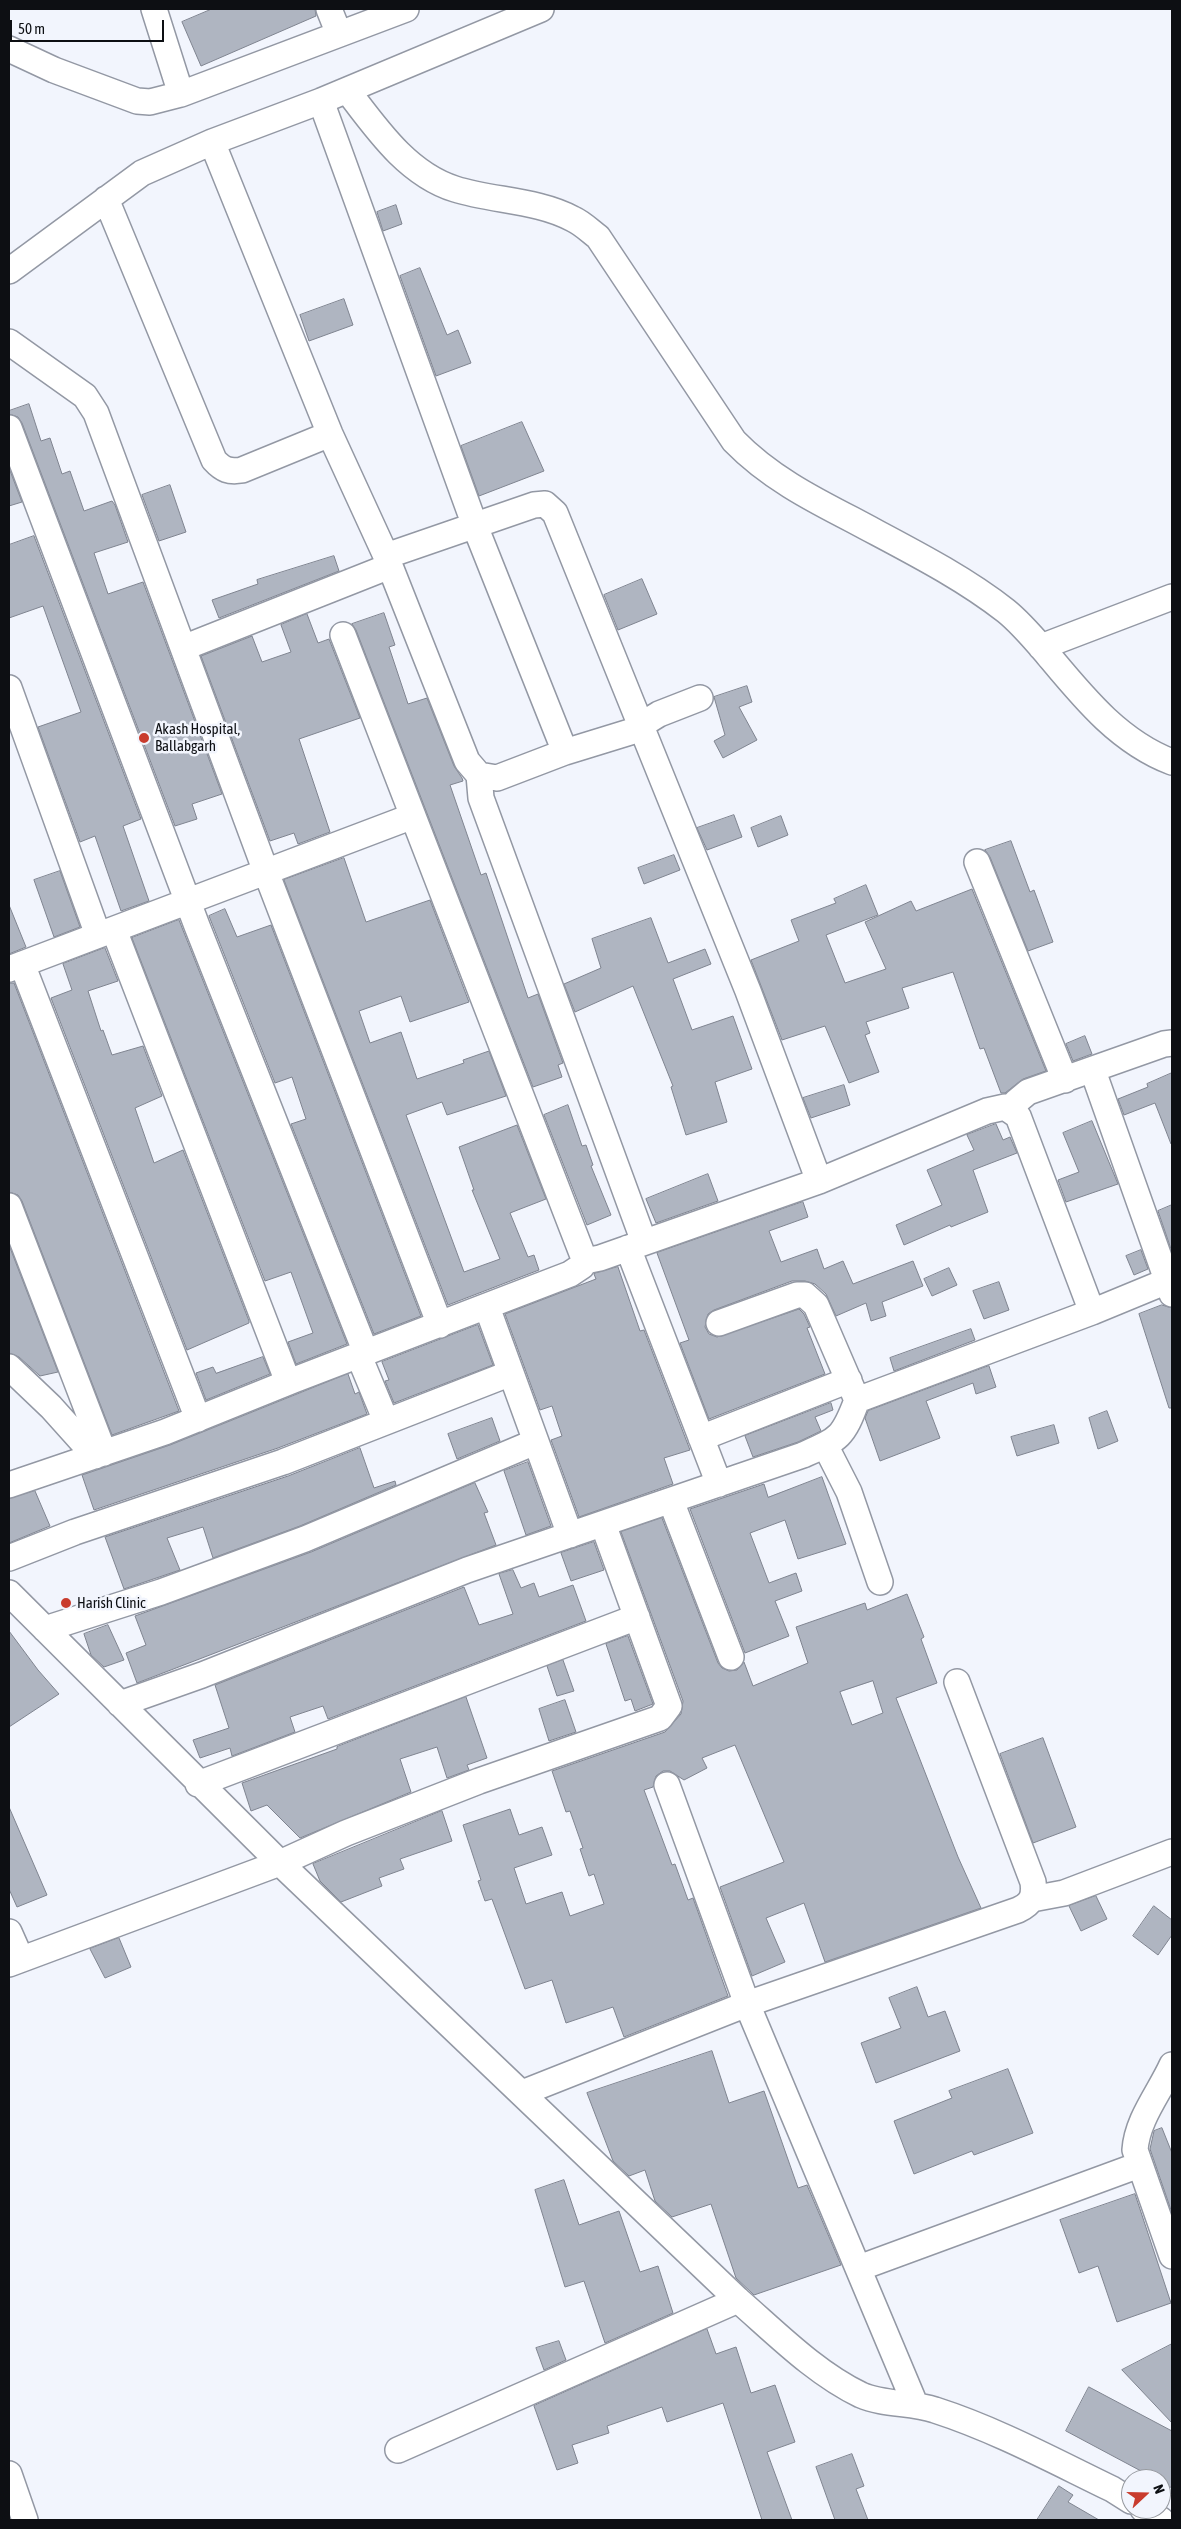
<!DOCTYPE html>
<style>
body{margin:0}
#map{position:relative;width:1181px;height:2529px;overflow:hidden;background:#f2f5fd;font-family:"Asap Condensed",sans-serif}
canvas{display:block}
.frame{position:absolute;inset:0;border:10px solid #0d0f13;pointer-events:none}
.north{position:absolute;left:1121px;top:2469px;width:50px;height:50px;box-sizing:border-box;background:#f2f5fd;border:1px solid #96999f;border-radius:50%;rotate:69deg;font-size:14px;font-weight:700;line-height:20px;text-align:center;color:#0d0f13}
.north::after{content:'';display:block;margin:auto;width:18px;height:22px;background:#c93c2e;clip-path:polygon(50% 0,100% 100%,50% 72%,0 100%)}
.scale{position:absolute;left:10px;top:20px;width:154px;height:22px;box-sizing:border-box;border:2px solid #0d0f13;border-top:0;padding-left:6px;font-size:15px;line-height:18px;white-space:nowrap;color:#0d0f13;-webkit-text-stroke:4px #f2f5fd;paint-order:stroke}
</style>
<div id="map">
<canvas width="1181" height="2529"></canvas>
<div class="frame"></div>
<div class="north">N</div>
<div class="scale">50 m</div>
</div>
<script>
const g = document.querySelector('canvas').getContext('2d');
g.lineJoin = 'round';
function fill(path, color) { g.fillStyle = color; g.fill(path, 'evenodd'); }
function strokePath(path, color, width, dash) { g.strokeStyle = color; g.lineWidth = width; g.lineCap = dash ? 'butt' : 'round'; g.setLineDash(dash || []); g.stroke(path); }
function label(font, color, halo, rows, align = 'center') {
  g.font = font + ' "Asap Condensed",sans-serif'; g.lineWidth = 5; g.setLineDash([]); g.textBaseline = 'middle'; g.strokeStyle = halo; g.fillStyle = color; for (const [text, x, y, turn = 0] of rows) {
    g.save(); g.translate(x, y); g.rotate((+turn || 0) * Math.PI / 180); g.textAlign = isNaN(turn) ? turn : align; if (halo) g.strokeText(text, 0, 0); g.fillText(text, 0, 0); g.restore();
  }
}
const building = new Path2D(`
 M212 9H315L316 16 201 66 182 22Z
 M396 205 402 224 383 231 377 212Z
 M420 268 447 335 458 330 471 363 436 376 400 276Z
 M344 299 353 325 309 341 300 315Z
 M29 404 41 441 50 438 62 474 70 471 84 511 112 501 115 505 128 542 94 553 108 594 143 582 222 794 192 804 197 819 175 826 22 423 18 417 9 414V411Z
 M522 422 544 471 479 496 461 446Z
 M9 468 22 502 9 506Z
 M170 485 186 532 159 541 142 495Z
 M34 536 141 819 123 826 149 901 121 911 95 836 80 842 38 727 81 712 43 606 9 618V545Z
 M334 556 339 571 219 618 212 600 258 584 257 580Z
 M642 579 657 614 618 630 604 595Z
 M384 613 395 645 389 647 408 704 427 698 454 766 462 778 463 781 450 785 481 875 486 873 528 998 538 994 563 1063 558 1065 562 1077 533 1087 356 630 352 624Z
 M307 614 318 643 329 639 360 718 299 739 330 832 298 844 294 833 270 841 201 656 252 636 262 662 291 652 281 625Z
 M747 686 752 702 739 707 757 740 723 758 714 741 725 735 714 697Z
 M734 815 742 837 707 850 697 828Z
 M781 816 788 835 758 847 751 828Z
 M1011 841 1030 892 1034 890 1053 942 1028 951 990 857 985 850Z
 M674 855 680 870 644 884 638 868Z
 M344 858 366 922 430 900 469 1002 410 1022 401 996 359 1011 370 1043 401 1032 417 1079 464 1063 463 1060 489 1051 506 1096 447 1115 442 1102 406 1115 464 1272 500 1259 472 1190H474L459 1147 517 1125 546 1199 510 1213 528 1257 534 1255 539 1270 448 1305 284 880Z
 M60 871 80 927 54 937 34 880Z
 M866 885 878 915 826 935 845 983 886 969 865 922 911 901 916 911 972 889 1046 1071 1023 1079 1005 1093H1001L984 1048 980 1049 953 972 902 988 909 1008 866 1022 870 1033 865 1035 879 1072 849 1083 825 1026 782 1040 751 960 799 941 791 920 836 903 834 899Z
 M9 905 26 947 9 954Z
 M225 909 237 937 271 925 421 1316 374 1334 291 1124 306 1119 292 1077 275 1083 209 916Z
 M651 918 668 963 705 949 711 964 673 979 692 1030 733 1016 752 1069 715 1082 727 1122 686 1135 671 1087 673 1086 633 986 575 1012 564 984 601 968 592 939Z
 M179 920 347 1344 296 1364 288 1342 313 1333 291 1272 265 1281 132 938Z
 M105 948 118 981 88 991 101 1031 103 1030 112 1055 143 1046 162 1096 135 1108 154 1163 183 1150 249 1321V1323L187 1350 51 998 72 990 63 964Z
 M9 983H14L179 1411 112 1435 22 1201 18 1195 9 1192Z
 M1085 1036 1092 1054 1073 1061 1066 1044Z
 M1172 1073V1144H1171L1155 1103 1124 1115 1118 1099 1148 1087 1147 1084Z
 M844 1085 850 1105 811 1118 803 1098Z
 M568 1105 582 1146 586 1145 593 1165 591 1166 611 1215 587 1225 544 1115Z
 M1092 1121 1118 1184 1066 1202 1058 1180 1079 1172 1063 1133Z
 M996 1124 1003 1140 1010 1137 1017 1153 973 1170 988 1212 951 1227 950 1225 904 1245 896 1225 942 1205 927 1170 974 1150 967 1135Z
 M708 1174 718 1201 656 1223 646 1199Z
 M803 1202 808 1217 769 1231 781 1262 817 1249 824 1269 843 1261 853 1284 913 1261 923 1286 882 1302 886 1316 871 1321 866 1303 836 1316 826 1294 815 1284 805 1281H792L714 1310 708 1314 705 1327 709 1334 717 1337 799 1309 804 1314 810 1327 807 1328 825 1374 709 1419 680 1343 689 1340 657 1253Z
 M1172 1205V1252L1158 1211Z
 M9 1245 58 1372 40 1376 19 1357 9 1353Z
 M1141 1250 1148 1269 1134 1275 1126 1256Z
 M618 1267 640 1331 644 1330 690 1450 664 1458 673 1484 579 1517 551 1440 562 1436 552 1406 540 1410 505 1314 596 1279 594 1274Z
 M949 1268 957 1285 932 1296 924 1279Z
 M999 1282 1009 1310 984 1319 973 1291Z
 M1162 1305 1172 1308V1408H1169L1139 1314Z
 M478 1325 493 1365 394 1403 385 1381 389 1380 382 1362Z
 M971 1329 975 1340 894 1371 890 1358Z
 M263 1357 270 1374 206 1400 196 1373 213 1367 216 1373Z
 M989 1366 996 1387 976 1394 973 1383 926 1401 940 1438 880 1461 865 1418 868 1411Z
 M348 1374 355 1394 359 1392 367 1414 278 1448 94 1510 82 1475 170 1445Z
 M831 1403 833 1410 815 1417 821 1431 798 1442 753 1457 745 1436Z
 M1107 1411 1118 1441 1098 1449 1089 1418Z
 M492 1418 500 1441 457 1459 448 1434Z
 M1054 1425 1059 1443 1017 1456 1011 1437Z
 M360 1448 374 1488 395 1481 396 1485 300 1526 213 1558 203 1527 167 1538 180 1570 124 1589 105 1537 288 1476Z
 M528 1462 551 1526 526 1535 504 1471Z
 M822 1477 846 1544 798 1559 785 1520 750 1533 769 1583 796 1573 802 1591 775 1601 789 1636 745 1653 690 1509 764 1484 768 1497Z
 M475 1483 488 1512 484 1513 496 1545 137 1683 126 1653 146 1645 135 1616 311 1552Z
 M35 1491 50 1526 9 1543V1499Z
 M662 1518 718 1663 722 1668 729 1671 737 1670 744 1662 753 1686 808 1663 796 1627 865 1603 867 1610 907 1594 924 1637 921 1639 937 1683 896 1698 958 1857 981 1908 825 1962 804 1903 766 1918 785 1962 752 1976 720 1887 784 1862 735 1745 702 1758 707 1768 684 1780 670 1771H663L656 1776 653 1787 644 1790 672 1865 675 1864 688 1900 693 1898 728 1996 624 2037 613 2007 566 2023 552 1980 525 1989 492 1899 485 1901 478 1881 481 1880 463 1825 510 1809 519 1835 542 1827 552 1855 514 1868 526 1904 562 1892 570 1916 604 1904 594 1874 589 1876 580 1849 583 1848 570 1811 566 1812 552 1771 665 1732 681 1714 683 1701 621 1532ZM873 1681 883 1713 852 1725 840 1692Z
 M594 1542 604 1570 571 1581 561 1553Z
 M513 1570 521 1588 534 1583 539 1597 573 1585 586 1621 328 1719 323 1706 290 1717 295 1732 232 1756 230 1748 200 1758 193 1740 229 1728 215 1685 464 1587 479 1625 513 1614 499 1574Z
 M108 1625 124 1660 104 1667 91 1655 84 1634Z
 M9 1631 38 1670 59 1694 9 1727Z
 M628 1636 653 1704 635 1711 631 1699 625 1701 606 1644Z
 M563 1660 574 1691 557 1696 547 1666Z
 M466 1697 487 1758 467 1765 469 1770 447 1778 437 1747 400 1759 411 1792 300 1838 267 1805 251 1811 242 1783 337 1749V1747Z
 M565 1700 576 1732 549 1741 539 1709Z
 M1043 1738 1076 1827 1033 1843 1000 1754Z
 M9 1807 47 1895 17 1907 9 1889Z
 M442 1811 452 1841 400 1859 404 1869 379 1878 382 1886 341 1902 320 1881 313 1864Z
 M1096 1896 1107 1919 1081 1931 1069 1906Z
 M1154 1906 1172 1920V1935L1158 1955 1133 1936Z
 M119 1938 131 1967 105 1978 90 1949Z
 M917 1987 928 2017 945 2011 960 2051 876 2083 861 2043 901 2028 889 1998Z
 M712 2051 729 2103 764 2091 798 2188 807 2185 841 2265 754 2295 736 2278 711 2204 672 2217 655 2201 645 2170 629 2176 613 2161 587 2093Z
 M1008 2069 1033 2133 974 2155 972 2151 914 2174 894 2121 952 2098 949 2091Z
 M1162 2128 1172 2153V2213L1150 2149 1154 2131Z
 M564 2180 579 2225 619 2211 640 2272 658 2266 673 2313 605 2343 584 2281 565 2287 535 2190Z
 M1135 2194 1171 2303 1117 2322 1098 2266 1079 2273 1060 2220Z
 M707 2329 716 2354 736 2347 751 2393 775 2385 795 2442 767 2452 792 2520H762L723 2403 667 2422 662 2407 607 2426 609 2433 572 2445 578 2463 557 2470 534 2406Z
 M559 2341 566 2360 544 2370 536 2348Z
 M1172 2344V2423L1122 2370Z
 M1089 2387 1172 2431V2488L1161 2482V2479H1156L1066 2431Z
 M852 2454 864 2486 856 2489 868 2520H835L816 2467Z
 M1059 2486 1073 2495 1068 2502 1099 2520H1037Z`);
const minor = new Path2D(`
 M154 9 181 94
 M329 9 339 34
 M9 49 54 70 137 101 150 102 181 94 406 9
 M347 90C376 128 407 174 455 189 493 201 538 200 573 219 582 223 590 231 598 237L734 441C768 476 810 498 853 520 905 548 960 575 1006 611 1022 624 1035 640 1048 655 1083 697 1119 742 1172 762
 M321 101 475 526 565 752
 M212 142 330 434 386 556 467 761 479 775 497 778 565 752 630 732 659 714 700 698
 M106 199 214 460C223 470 229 472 242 470L330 434
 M9 271 142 173 212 142 321 101 541 9
 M9 342 85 396 96 413 266 872 440 1325
 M9 428 197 926 366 1353
 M386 556 534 505 545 504 555 513 748 991 819 1181
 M343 635 583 1256 590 1260 600 1258 819 1181 987 1111 1005 1107 1018 1116 1092 1312
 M1041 647 1172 597
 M183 648 390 566
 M9 688 98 935
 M479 775 481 798 644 1242
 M977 862 1065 1080
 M114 930 288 1382
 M22 964 198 1419
 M9 969 413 816
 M1093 1071 1172 1294
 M1011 1110 1016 1102 1028 1092 1164 1044 1172 1043
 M9 1206 104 1453
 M628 1248 719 1484
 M487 1307 570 1535
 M719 1323 797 1295H805L816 1305 857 1400
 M359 1356 386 1421
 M9 1367 51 1407 95 1456
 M701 1438 849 1380
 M825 1445 849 1492 880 1582
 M9 1485 165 1432 294 1380 570 1274 582 1266 586 1259
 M671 1501 731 1657
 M9 1558 75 1532 283 1462 511 1373
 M9 1593 280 1863 738 2300C776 2333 815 2373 861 2395 884 2405 912 2402 935 2410 997 2430 1054 2461 1112 2489L1131 2501
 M45 1629 161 1592 305 1539 535 1442
 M120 1704 202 1675 467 1570 803 1455C839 1439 843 1438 857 1400L1092 1312 1172 1279
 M198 1784 637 1617
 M1032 1899 1064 1893 1172 1852
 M9 1932 21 1959
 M9 1964 280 1863 346 1833 479 1781 660 1718 669 1706 603 1524
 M1172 2065C1160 2092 1137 2119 1135 2150L1172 2256
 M522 2093 747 2004 667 1785
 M859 2268 1139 2165
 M915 2404 747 2004 1018 1910C1031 1904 1035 1897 1033 1882L957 1682
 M398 2450 738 2300
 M9 2474 25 2520
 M1143 2509 1161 2520`);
const markers = [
 [144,738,6,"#c93c2e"],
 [66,1603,6,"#c93c2e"]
];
const poiNames = [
 ["Akash Hospital,",155,729],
 ["Ballabgarh",155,746],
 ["Harish Clinic",77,1603]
];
fill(building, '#afb5c1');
strokePath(building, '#7f8490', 1);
strokePath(minor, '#9398a4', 28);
strokePath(minor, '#fff', 25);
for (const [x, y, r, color] of markers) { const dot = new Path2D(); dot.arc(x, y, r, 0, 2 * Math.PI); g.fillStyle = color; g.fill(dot); strokePath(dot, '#f2f5fd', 2); }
label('15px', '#0d0f13', '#f2f5fd', poiNames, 'left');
</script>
